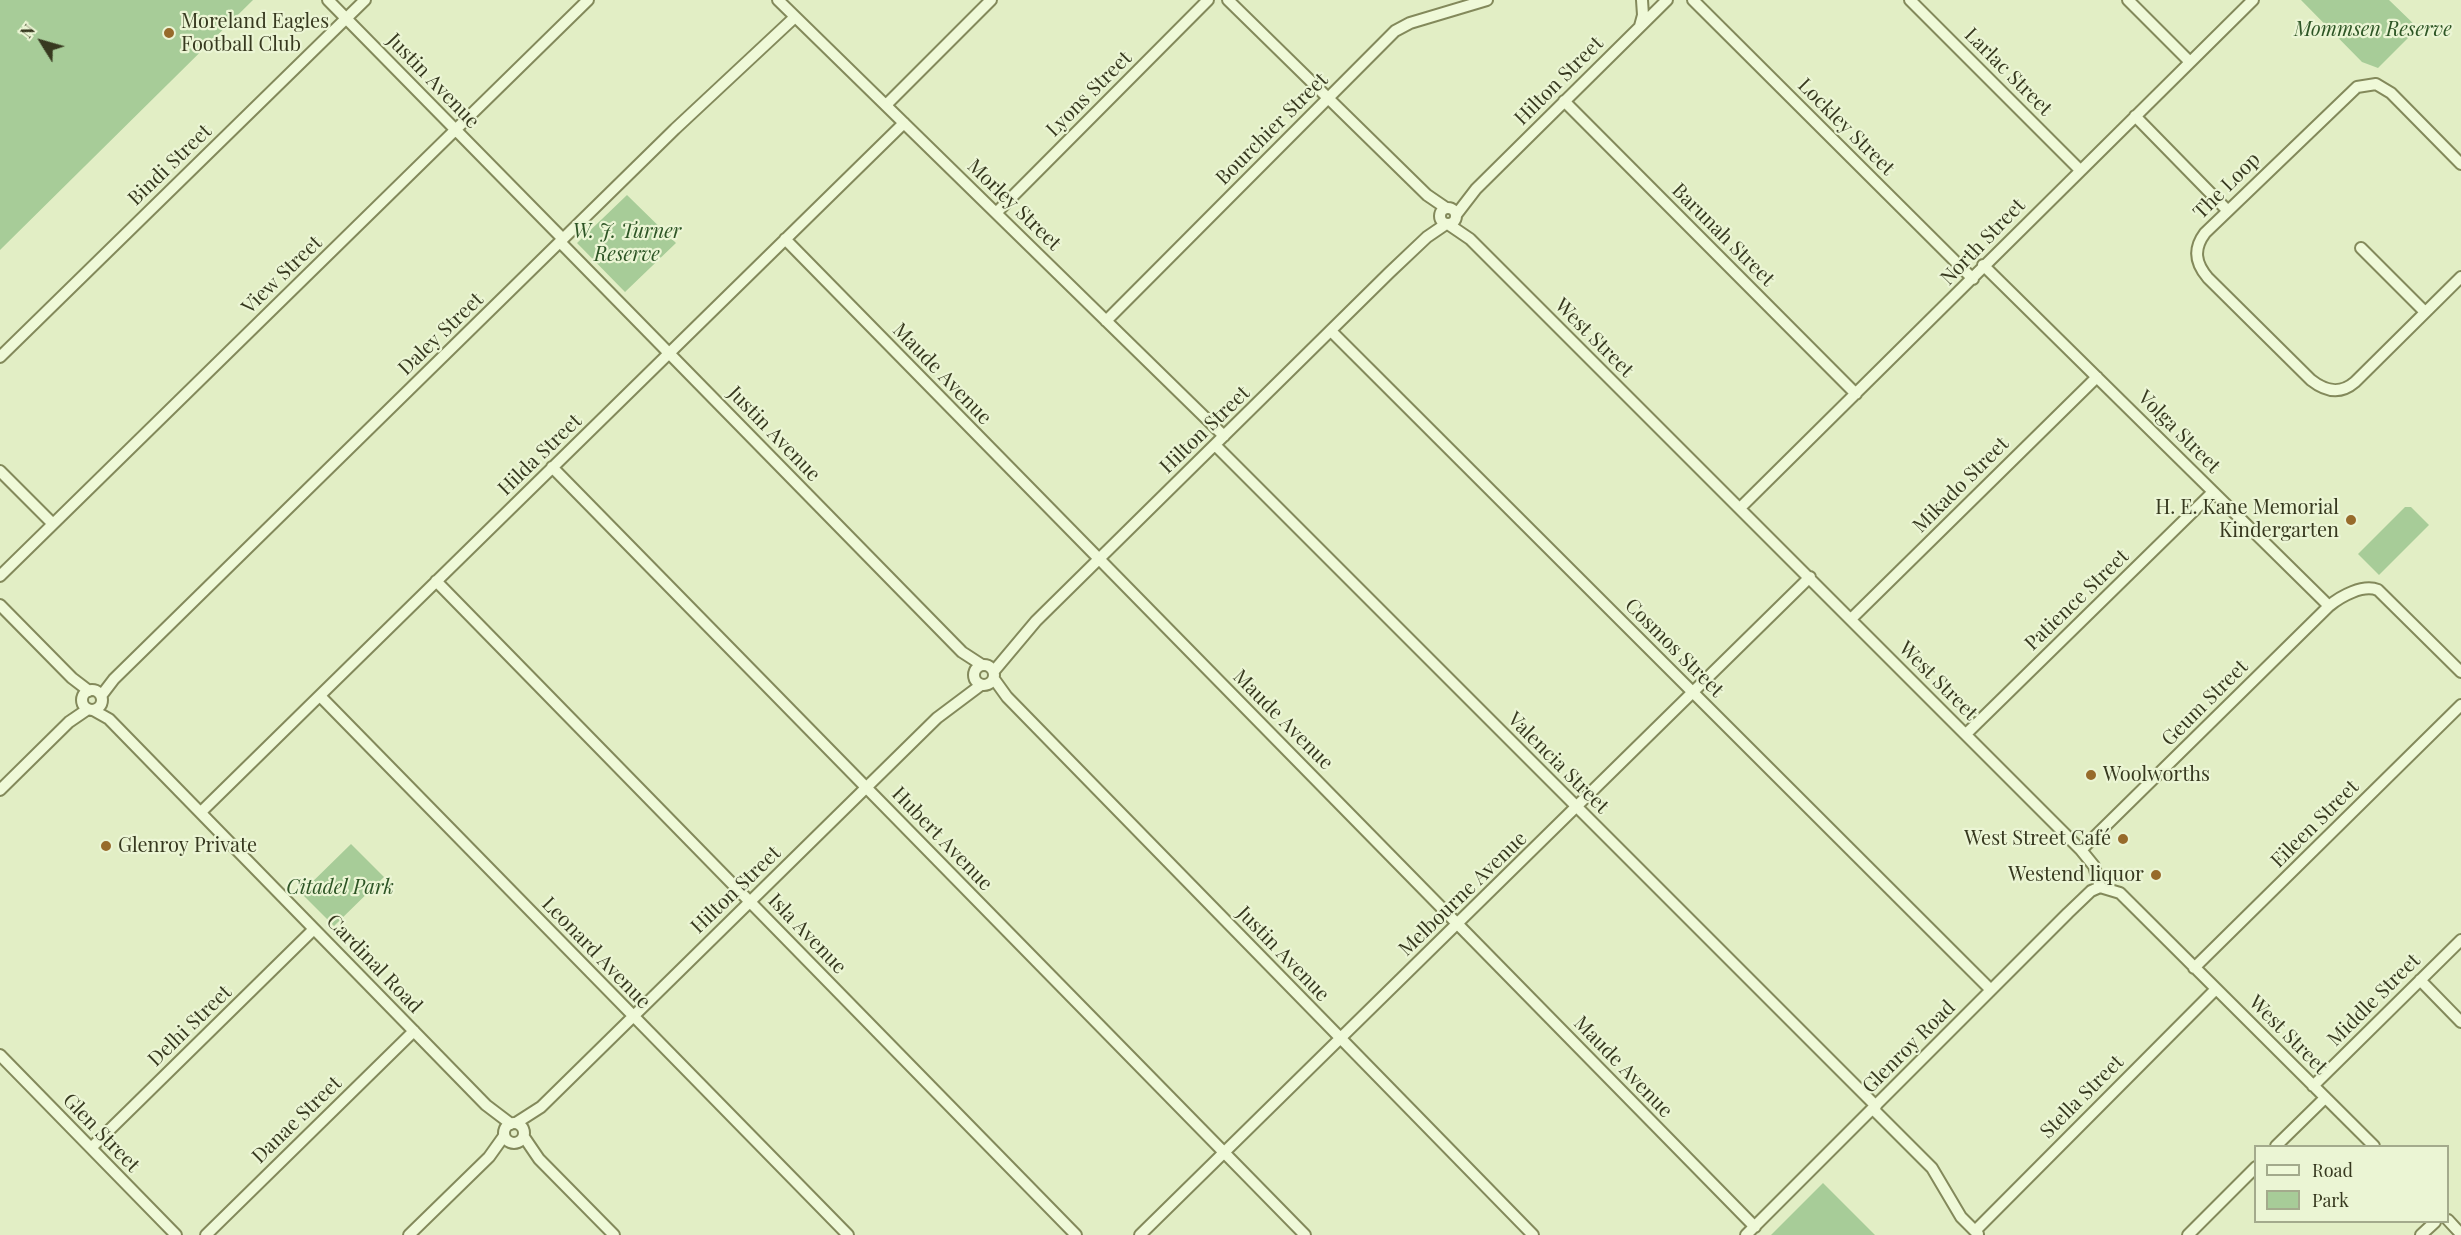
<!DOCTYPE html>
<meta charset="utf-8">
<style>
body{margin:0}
#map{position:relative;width:2461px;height:1235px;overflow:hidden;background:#e2eec5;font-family:"Playfair Display",serif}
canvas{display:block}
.legend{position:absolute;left:2254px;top:1145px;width:195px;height:78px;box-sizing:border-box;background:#ebf5d4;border:2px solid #a3aa8c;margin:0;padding:8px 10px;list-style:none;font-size:18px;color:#37391f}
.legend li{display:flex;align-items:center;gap:12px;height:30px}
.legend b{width:30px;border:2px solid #a3aa8c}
.north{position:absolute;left:12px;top:12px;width:60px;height:60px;-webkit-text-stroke:4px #ebf5d4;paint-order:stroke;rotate:307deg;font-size:16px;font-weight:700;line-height:24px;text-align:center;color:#37391f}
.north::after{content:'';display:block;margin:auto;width:21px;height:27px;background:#37391f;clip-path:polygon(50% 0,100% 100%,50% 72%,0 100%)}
</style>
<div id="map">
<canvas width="2461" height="1235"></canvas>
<ul class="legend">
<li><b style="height:8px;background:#eff9d8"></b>Road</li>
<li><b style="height:16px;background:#a7cc98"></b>Park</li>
</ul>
<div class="north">N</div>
</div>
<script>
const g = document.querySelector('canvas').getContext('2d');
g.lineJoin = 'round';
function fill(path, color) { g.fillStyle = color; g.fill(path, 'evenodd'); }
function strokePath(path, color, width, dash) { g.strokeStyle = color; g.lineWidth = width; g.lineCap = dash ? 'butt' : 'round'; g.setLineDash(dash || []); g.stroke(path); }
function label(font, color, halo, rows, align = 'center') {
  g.font = font + ' "Playfair Display",serif'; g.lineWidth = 4.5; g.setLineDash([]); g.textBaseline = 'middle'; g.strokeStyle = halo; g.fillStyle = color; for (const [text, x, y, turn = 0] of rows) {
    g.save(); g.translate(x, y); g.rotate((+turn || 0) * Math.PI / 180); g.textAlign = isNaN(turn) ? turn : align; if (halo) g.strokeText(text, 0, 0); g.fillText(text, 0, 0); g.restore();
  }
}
const green = new Path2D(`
 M0 0H253L0 250Z
 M2301 0H2389L2418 28 2378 68 2362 62Z
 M627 195 676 243 625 292 577 243Z
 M2405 507H2411L2429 525 2379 575 2358 554Z
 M351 844 384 877 334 926 301 893Z
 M1823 1183 1875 1235H1771Z`);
const minor = new Path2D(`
 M328 0 563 239
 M778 0 1224 436
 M1228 0 1427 195 1446 208
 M1693 0 1973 279
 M1910 0 2080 170
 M2128 0 2190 62
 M1640 26 1643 15 1642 0
 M1564 101 1856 394
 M886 105 991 0
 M2135 116 2227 210
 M2461 164 2391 93 2376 84 2357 87 2205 233C2193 249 2195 263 2208 278L2311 380C2325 391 2340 395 2355 382L2461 277
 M1440 216a8 8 0 1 1 16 0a8 8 0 1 1-16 0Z
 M996 213 1208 0
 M1456 215 1476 189 1667 0
 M1448 224 1470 239 2081 850 2094 866 2100 887
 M785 239 1755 1227
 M560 242 962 652 982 665
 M2361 248 2425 312
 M1983 265 2329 606C2341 596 2363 584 2378 590L2461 672
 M1106 321 1395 31 1410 23 1487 0
 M1331 331 1991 990
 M0 357 365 0
 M1215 445 1876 1106
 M552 467 1305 1235
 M0 471 53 524
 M1740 508 2253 0
 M0 576 588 0
 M436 581 1076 1235
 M0 605 72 678 89 691
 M1851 619 2097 377
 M974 675a10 10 0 1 1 20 0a10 10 0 1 1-20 0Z
 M994 671 1036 621 1389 273 1427 237 1446 224
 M994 679 1007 697 1533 1235
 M82 700a10 10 0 1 1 20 0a10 10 0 1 1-20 0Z
 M101 696 114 679 675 129 795 17
 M320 696 848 1235
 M93 710 109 719 486 1105 511 1124
 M1966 734 2213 492
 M0 790 69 722 88 709
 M201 812 904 123
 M2081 850 2329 606
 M2194 968 2461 705
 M2420 980 2461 1022
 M0 1055 176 1235
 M2313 1086 2461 940
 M1873 1109 1932 1168 1961 1217 1978 1234
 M516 1123 541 1107 937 718 981 685
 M504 1133a10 10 0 1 1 20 0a10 10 0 1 1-20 0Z
 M524 1137 539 1159 614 1235
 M2276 1146 2325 1098
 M91 1148 314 929
 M2448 1220 2461 1234
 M1975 1231 2216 989
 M206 1235 414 1031
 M409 1235 489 1157 504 1136
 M1140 1235 1810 577
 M1746 1235 2068 913 2091 891 2100 887 2120 893 2374 1146
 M2188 1235 2256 1167
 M2421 1235 2435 1222`);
const markers = [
 [169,33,6,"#976b2b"],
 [2351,520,6,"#976b2b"],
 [2091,775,6,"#976b2b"],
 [2123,839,6,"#976b2b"],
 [106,846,6,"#976b2b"],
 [2156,875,6,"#976b2b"]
];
const poiNames = [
 ["Moreland Eagles",181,22],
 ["Football Club",181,45],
 ["H. E. Kane Memorial",2339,508,"right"],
 ["Kindergarten",2339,531,"right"],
 ["Woolworths",2103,775],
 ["West Street Café",2111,839,"right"],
 ["Glenroy Private",118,846],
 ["Westend liquor",2144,875,"right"]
];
const parkNames = [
 ["Mommsen Reserve",2373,30],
 ["W. J. Turner",627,232],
 ["Reserve",627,255],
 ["Citadel Park",340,888]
];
const streetNames = [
 ["Larlac Street",2008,72,45],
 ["Justin Avenue",433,81,46],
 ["Hilton Street",1559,81,-45],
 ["Lyons Street",1089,94,-45],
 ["Lockley Street",1846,127,45],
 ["Bourchier Street",1272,129,-45],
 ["Bindi Street",170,165,-44],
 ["The Loop",2227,186,-45],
 ["Morley Street",1014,205,44],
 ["Barunah Street",1723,235,45],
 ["North Street",1983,242,-46],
 ["View Street",282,275,-44],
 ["Daley Street",441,334,-44],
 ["West Street",1594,338,45],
 ["Maude Avenue",942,374,46],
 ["Hilton Street",1205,430,-44],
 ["Volga Street",2179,432,45],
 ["Justin Avenue",774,434,46],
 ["Hilda Street",540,455,-44],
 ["Mikado Street",1961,485,-45],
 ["Patience Street",2077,600,-44],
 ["Cosmos Street",1674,648,45],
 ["West Street",1938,681,45],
 ["Geum Street",2205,703,-45],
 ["Maude Avenue",1283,720,45],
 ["Valencia Street",1558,763,45],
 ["Eileen Street",2315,824,-45],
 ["Hubert Avenue",942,839,46],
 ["Hilton Street",736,890,-44],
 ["Melbourne Avenue",1463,894,-44],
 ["Isla Avenue",807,934,46],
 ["Leonard Avenue",596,953,46],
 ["Justin Avenue",1283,954,46],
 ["Cardinal Road",374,964,46],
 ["Middle Street",2374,1000,-45],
 ["Delhi Street",190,1026,-44],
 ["West Street",2288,1035,45],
 ["Glenroy Road",1909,1047,-45],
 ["Maude Avenue",1623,1067,46],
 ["Stella Street",2082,1097,-45],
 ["Danae Street",297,1120,-44],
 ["Glen Street",101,1133,46]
];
fill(green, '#a7cc98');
strokePath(minor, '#83895b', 14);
strokePath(minor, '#eff9d8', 10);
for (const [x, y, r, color] of markers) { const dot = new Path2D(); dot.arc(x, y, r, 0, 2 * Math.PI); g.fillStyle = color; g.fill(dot); strokePath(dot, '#ebf5d4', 2); }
label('20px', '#37391f', '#ebf5d4', poiNames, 'left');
label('italic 20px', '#2d5525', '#ebf5d4', parkNames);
label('20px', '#37391f', '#ebf5d4', streetNames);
</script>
